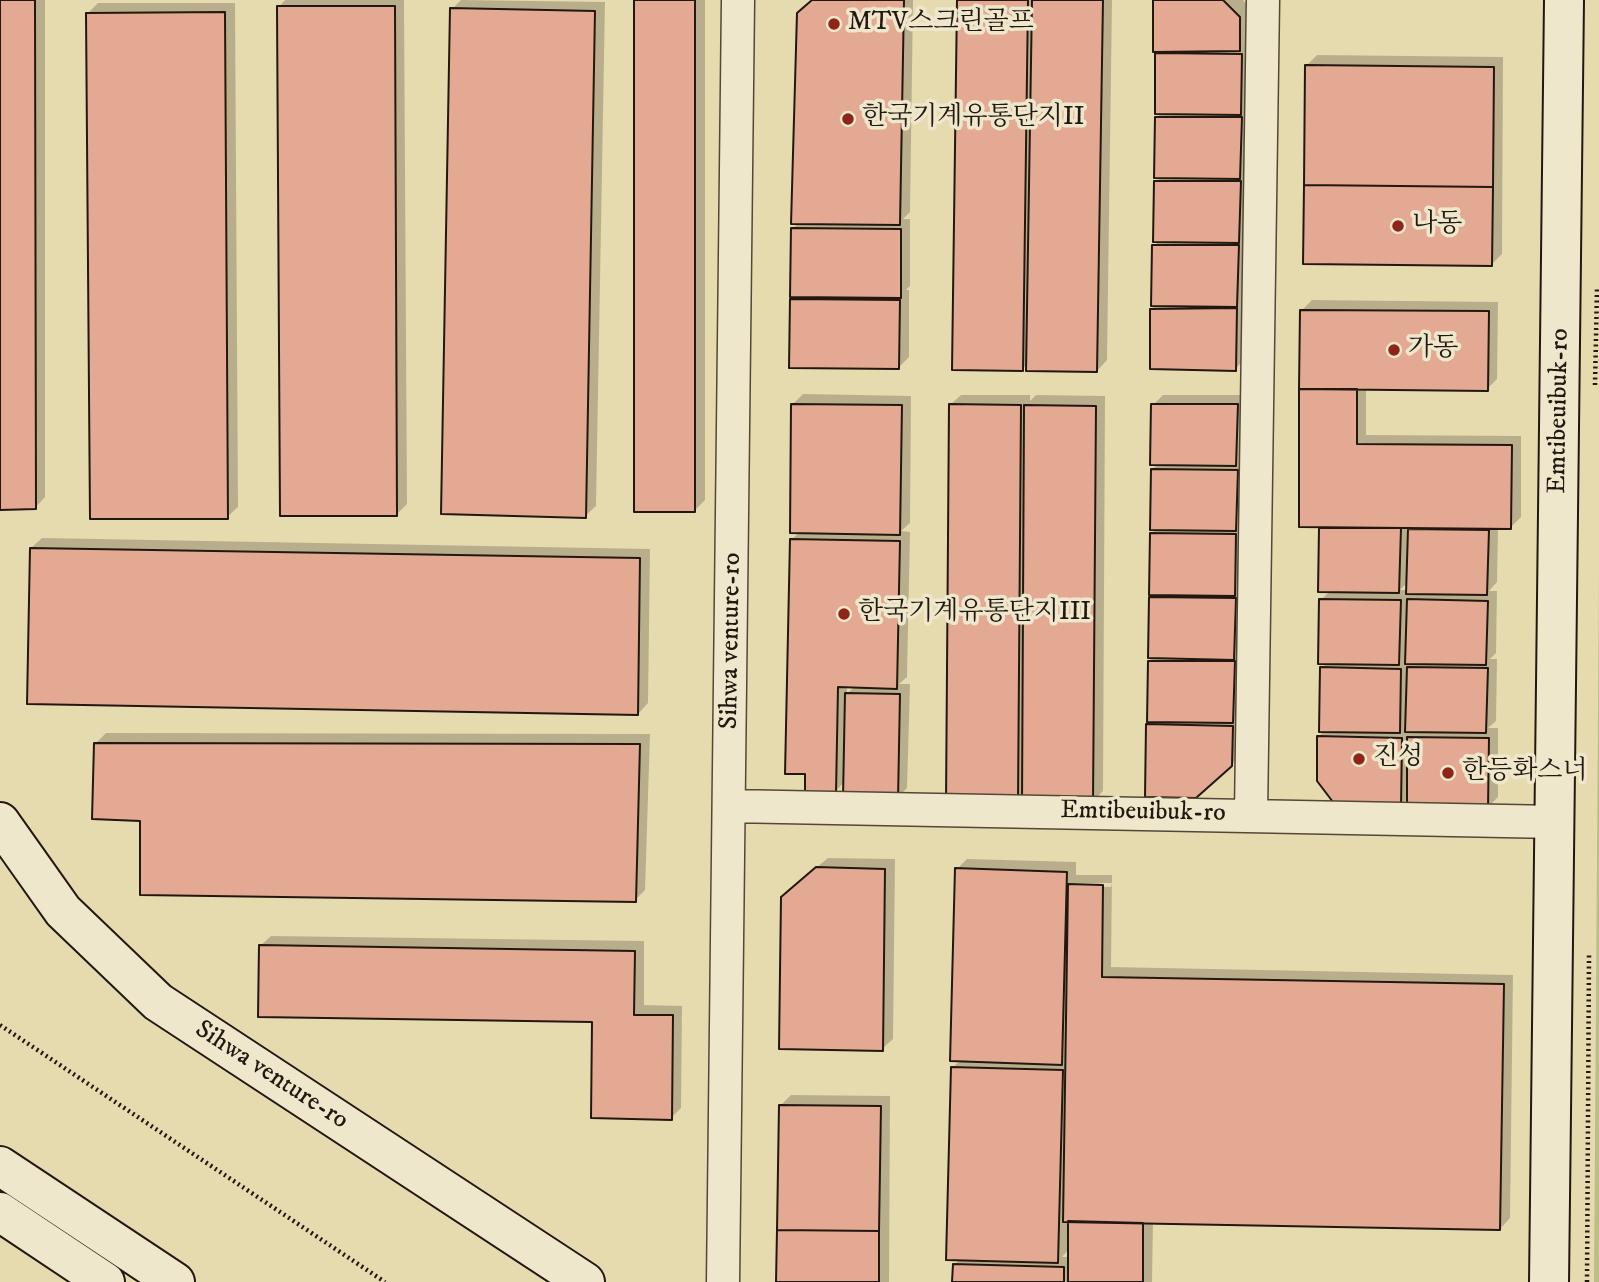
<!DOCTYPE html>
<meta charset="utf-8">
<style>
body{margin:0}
canvas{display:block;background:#e6daaf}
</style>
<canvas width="1599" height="1282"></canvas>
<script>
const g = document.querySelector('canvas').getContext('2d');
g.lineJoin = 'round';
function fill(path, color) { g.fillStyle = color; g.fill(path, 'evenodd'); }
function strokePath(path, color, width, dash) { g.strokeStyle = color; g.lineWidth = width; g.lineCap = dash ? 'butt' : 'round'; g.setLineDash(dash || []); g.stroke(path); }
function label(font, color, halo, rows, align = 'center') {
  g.font = font + ' "IM FELL DW Pica","Noto Serif KR",serif'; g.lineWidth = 7; g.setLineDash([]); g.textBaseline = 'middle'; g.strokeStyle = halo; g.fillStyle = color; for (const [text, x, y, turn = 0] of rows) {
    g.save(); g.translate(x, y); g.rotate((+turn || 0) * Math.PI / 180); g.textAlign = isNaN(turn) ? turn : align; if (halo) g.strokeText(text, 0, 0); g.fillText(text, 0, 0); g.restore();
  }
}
const green = new Path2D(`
 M1599 569V1282H1594Z`);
const shadow = new Path2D(`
 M0 0H45V497L35 508H0Z
 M285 0H404L407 504 397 514 279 7Z
 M461 0 605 2 596 506 585 516 452 9Z
 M636 0H705V500L695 510Z
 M813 0H913L910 212 903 219H910V286L906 290H909V357L898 368 791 300 796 295 793 228 799 223Z
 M959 0H1112L1107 360 1097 371 1028 363 1022 369Z
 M1154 0H1243L1249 7V39L1245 44H1252L1245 359 1235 369 1152 309 1157 304 1154 246 1160 240 1156 182 1162 176 1157 117 1162 113 1157 54 1161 50Z
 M98 3H235L238 507 227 517 88 13Z
 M1317 55 1503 57 1502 254 1492 264 1307 65Z
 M1312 300 1498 302 1497 379 1487 389 1366 387V435L1521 436V517L1511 527H1498L1497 582 1489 591H1497L1496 653 1490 659H1497L1496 721 1488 728H1498V797L1487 808 1409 797 1400 806 1319 736 1325 730 1322 668 1328 662 1321 600 1330 591H1320L1321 525 1301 311ZM1408 582V590H1400Z
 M803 394 911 396 910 523 901 531 910 532 907 677 899 684H910L907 788 897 798 845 781 835 792 792 539 800 532 793 404ZM847 686H855L847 694Z
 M961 395H1030V401L1036 395 1105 396 1103 791 1092 802 1017 801 950 405Z
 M1163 395H1247L1246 454 1240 460H1248L1242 754 1231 765 1148 725 1153 720 1149 661 1154 657 1151 598 1156 593 1151 534 1157 528 1152 470 1159 463 1153 405Z
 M42 538 650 549 648 703 638 714 31 548Z
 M106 733 650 734 645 890 635 900 142 819 96 743Z
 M828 858 895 859 893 1039 882 1049 793 887Z
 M967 859 1076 862V875H1112L1111 967 1513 975 1510 1218 1500 1229 1153 1221 1152 1282H954L955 1264 961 1258 953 1067 961 1060 957 869ZM1077 883H1112L1111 887 1077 886ZM1070 1248V1257H1062Z
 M271 936 644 941V1005L682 1006 681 1108 671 1118 594 1020 260 946Z
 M791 1095 890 1096 889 1282H778L780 1106Z`);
const building = new Path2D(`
 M0 0H35L36 509 0 510Z
 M634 0H695V512H634Z
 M812 0H904L900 225 791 224 797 13Z
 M957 0H1028L1023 371 952 370Z
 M1032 0H1103L1097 372 1026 371Z
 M1153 0H1223L1240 17V51L1153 52Z
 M277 6H395L397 516H280Z
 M450 8 595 11 586 518 441 514Z
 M225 12 228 519H90L86 13Z
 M1155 53 1242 54 1241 115 1155 114Z
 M1305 65 1494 67 1493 187 1304 185Z
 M1155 117H1242L1240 179 1154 178Z
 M1154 181H1241L1239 243 1153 242Z
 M1304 185 1493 187 1492 266 1303 264Z
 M791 228 901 229V298L790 297Z
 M1152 245H1239L1237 307 1151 306Z
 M790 299 900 300 899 369 789 368Z
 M1237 308 1236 371 1150 369V309Z
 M1300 310 1489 311 1488 391 1299 389Z
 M1299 389H1357V444L1512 445 1511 529 1299 527Z
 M791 404 902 405 900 535 790 533Z
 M949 404 1021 405 1018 802H946Z
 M1151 404H1238L1236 466 1150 465Z
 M1024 405 1096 406 1093 803H1022Z
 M1151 469 1238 470 1236 531 1150 530Z
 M1319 528H1401L1399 593 1318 592Z
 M1408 529 1489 530 1487 595 1406 594Z
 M1150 533 1236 534 1235 596 1149 595Z
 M790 539 900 541 897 689 838 687 836 793 805 792V774H785Z
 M30 548 640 558 638 715 27 704Z
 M1149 597 1236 598 1234 660 1148 658Z
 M1319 599 1401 600 1399 665 1318 664Z
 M1407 599 1488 601 1486 665 1405 664Z
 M1148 661H1235L1233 723 1147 722Z
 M1320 667 1401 669 1400 733 1319 732Z
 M1407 667 1488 668 1486 733 1405 732Z
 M845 693 900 694 898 800 843 798Z
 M1146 724 1233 726 1232 766 1196 798 1145 797Z
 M1317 736 1402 738 1401 808 1336 806 1317 781Z
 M1407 737 1489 738 1488 809 1407 808Z
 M94 743 640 744 636 902 140 895V821L92 819Z
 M816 867 885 869 883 1051 779 1049 781 897Z
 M955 868 1067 872 1062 1065 950 1061Z
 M1068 884 1103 885 1102 977 1504 984 1500 1230 1063 1222Z
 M259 945 635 951 634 1015H673L672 1120 591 1118 592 1022 258 1017Z
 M951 1067 1063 1070 1058 1263 946 1260Z
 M779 1105 881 1106 879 1231 777 1230Z
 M1068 1221 1143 1223V1282H1068Z
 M777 1230 879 1231V1282H776Z
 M953 1264 1064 1267V1282H952Z`);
const path = new Path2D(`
 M1595 385 1597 289
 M0 1025 385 1282
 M1587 1282 1589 954`);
const street = new Path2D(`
 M730 806 1556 822
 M1251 814 1263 0
 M723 1282 738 0`);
const secondary = new Path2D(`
 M0 822 63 911 158 1002 585 1282
 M0 1166 175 1282
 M0 1212 105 1282
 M1549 1282 1564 0`);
const markers = [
 [834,24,7,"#8f2418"],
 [848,119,7,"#8f2418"],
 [1398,226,7,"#8f2418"],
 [1394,350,7,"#8f2418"],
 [844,614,7,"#8f2418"],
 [1359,759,7,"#8f2418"],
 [1448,773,7,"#8f2418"]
];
const poiNames = [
 ["MTV스크린골프",848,24],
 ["한국기계유통단지II",862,119],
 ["나동",1412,226],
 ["가동",1408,350],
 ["한국기계유통단지III",858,614],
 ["진성",1373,759],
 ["한등화스너",1462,773]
];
const streetNames = [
 ["Emtibeuibuk-ro",1560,411,-89],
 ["Sihwa venture-ro",732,641,-89],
 ["Emtibeuibuk-ro",1143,813,1],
 ["Sihwa venture-ro",271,1076,33]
];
fill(green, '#bbbe86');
fill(shadow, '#0003');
fill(building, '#e3a993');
strokePath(building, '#22180f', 2);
strokePath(street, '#534837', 35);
strokePath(secondary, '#22180f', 42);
strokePath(path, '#22180f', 4.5, [2, 3.5]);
strokePath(street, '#efe7cb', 32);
strokePath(secondary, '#efe7cb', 38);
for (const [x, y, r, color] of markers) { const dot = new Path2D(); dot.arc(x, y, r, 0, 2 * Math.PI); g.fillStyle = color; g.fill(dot); strokePath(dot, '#efe7cb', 2.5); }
label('26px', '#22180f', '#efe7cb', poiNames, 'left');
label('26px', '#22180f', '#efe7cb', streetNames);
</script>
